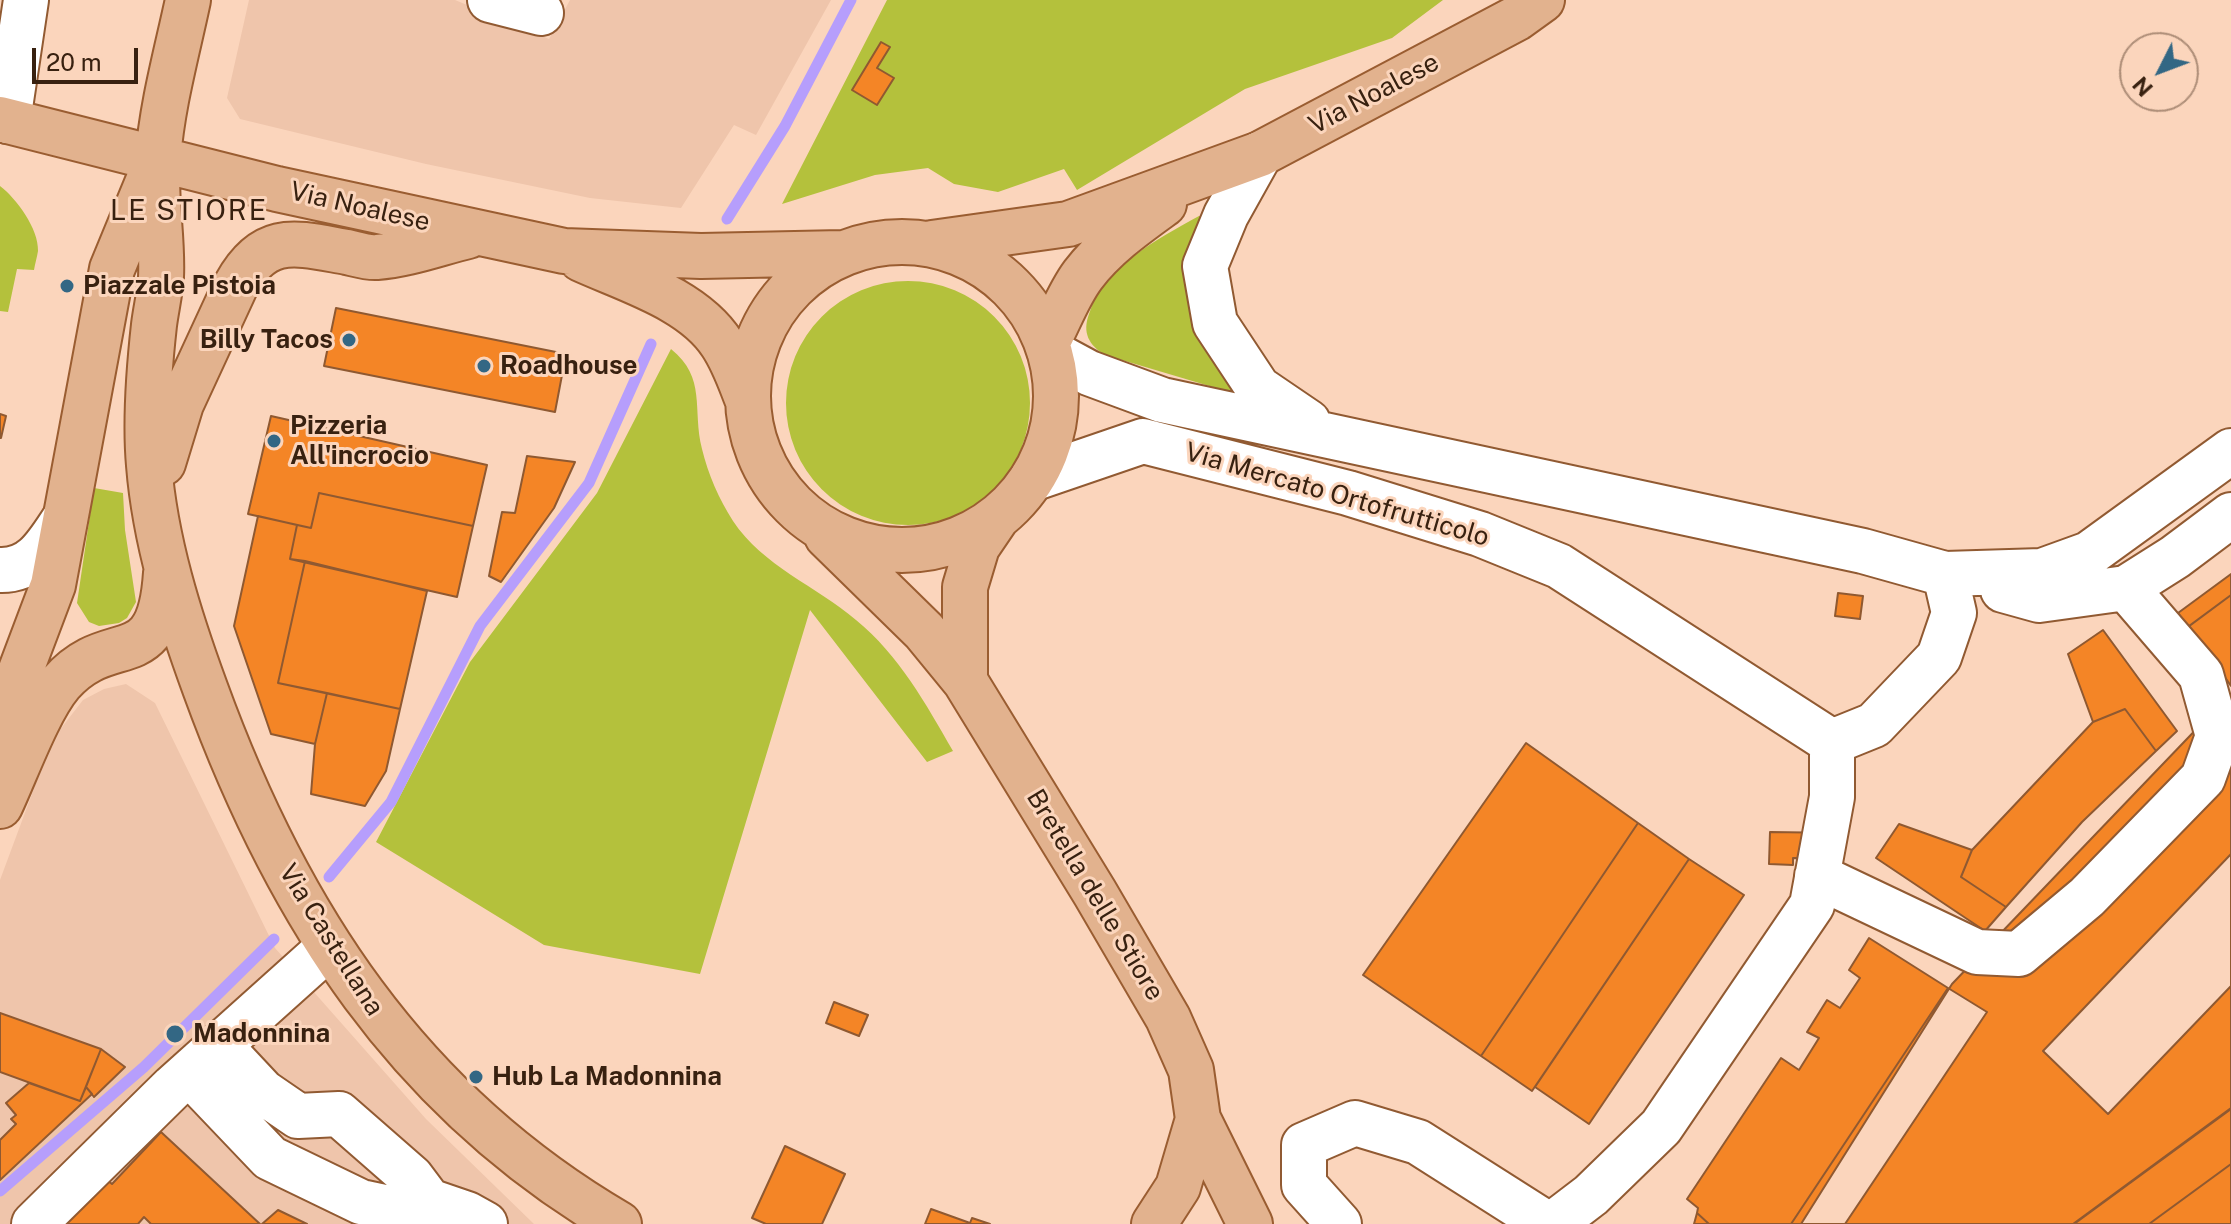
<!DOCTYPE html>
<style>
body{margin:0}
#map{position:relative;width:2231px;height:1224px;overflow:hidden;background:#fbd5bc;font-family:"Public Sans",sans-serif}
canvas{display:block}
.north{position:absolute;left:2119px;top:32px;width:80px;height:80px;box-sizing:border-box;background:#fbd5bc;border:2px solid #ad8d77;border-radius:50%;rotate:228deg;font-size:22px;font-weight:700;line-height:32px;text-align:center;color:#382110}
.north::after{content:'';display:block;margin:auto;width:28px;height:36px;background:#336784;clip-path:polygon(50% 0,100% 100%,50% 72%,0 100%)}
.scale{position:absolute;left:32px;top:48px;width:106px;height:36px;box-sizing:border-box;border:4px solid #382110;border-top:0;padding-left:10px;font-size:24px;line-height:28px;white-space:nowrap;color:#382110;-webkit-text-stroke:6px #fbd5bc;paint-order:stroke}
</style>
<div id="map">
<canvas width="2231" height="1224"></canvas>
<div class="north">N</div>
<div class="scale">20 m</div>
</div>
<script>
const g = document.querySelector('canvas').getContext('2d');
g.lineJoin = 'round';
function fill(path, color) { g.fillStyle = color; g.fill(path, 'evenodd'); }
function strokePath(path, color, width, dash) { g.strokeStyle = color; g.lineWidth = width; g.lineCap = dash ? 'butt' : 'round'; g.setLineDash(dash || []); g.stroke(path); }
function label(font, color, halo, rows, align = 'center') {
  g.font = font + ' "Public Sans",sans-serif'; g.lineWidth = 6; g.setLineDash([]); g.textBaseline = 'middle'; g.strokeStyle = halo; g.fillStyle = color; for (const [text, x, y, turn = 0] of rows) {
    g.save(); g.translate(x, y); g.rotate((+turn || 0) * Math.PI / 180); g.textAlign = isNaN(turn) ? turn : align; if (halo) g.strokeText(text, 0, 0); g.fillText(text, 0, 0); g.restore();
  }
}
const built = new Path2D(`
 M249 0H455L549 39 570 0H831L756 135 734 125 681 208 590 198 426 164 240 119 227 98Z
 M126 684 155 703 275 948 426 1119 534 1224H0V880L52 740 83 700 104 689Z`);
const green = new Path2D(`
 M887 0H1443L1392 38 1245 89 1077 190 1064 169 998 192 954 184 928 168 875 175 782 204Z
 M0 186C16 198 39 229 38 251 37 257 35 264 34 270L17 269 8 312 0 311Z
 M1199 216 1206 217 1253 399 1105 355C1089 345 1082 333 1089 314 1104 266 1158 239 1199 216Z
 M786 403a122 122 0 1 1 244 0a122 122 0 1 1-244 0Z
 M671 349C707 378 692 409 702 449 708 474 719 499 733 521 763 566 816 586 856 620 899 655 926 704 953 751L927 762 810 610 700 974 544 945 376 842 470 662 597 493Z
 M94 488 123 493 125 530 136 602 127 618 119 623 99 626 89 622 77 603Z`);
const stream = new Path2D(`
 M727 219 785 126 851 0
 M329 877 391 802 480 626 589 483 651 344
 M0 1191 144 1067 274 939`);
const building = new Path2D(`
 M881 42 890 47 877 68 894 78 877 105 852 90Z
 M336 308 566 354 555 412 324 366Z
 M0 414 6 416 1 438H0Z
 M271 416 487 465 473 526 319 493 311 528 248 514Z
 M527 456 575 462 554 508 501 582 489 576 502 512 515 513Z
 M319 493 473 526 457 597 290 559 297 525 311 528Z
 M258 516 297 525 290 559 305 561 278 683 327 693 315 744 271 734 234 626Z
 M305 561 427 591 400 709 278 683Z
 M2231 574V595L2188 627 2178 613Z
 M1838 593 1863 596 1860 619 1835 616Z
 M2231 595V686L2189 626Z
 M2103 630 2177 731 2156 751 2125 709 2093 722 2068 654Z
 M327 693 400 709 386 771 365 806 311 794 315 744Z
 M2231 701V1109L2074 1224H1801L1952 984 2207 718Z
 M2125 709 2156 751 2082 822 2006 907 1961 877 1972 850 2093 722Z
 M1526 743 1638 823 1481 1056 1363 975Z
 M1638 823 1689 859 1532 1091 1481 1056Z
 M1899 824 1972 850 1961 877 2006 907 1985 931 1876 858Z
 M1770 832 1841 833V859L1793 858V865L1769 864Z
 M2231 854V986L2108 1114 2043 1051Z
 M1689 859 1744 895 1589 1124 1535 1087Z
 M1869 938 1948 988 1791 1224H1709L1697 1213 1698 1208 1687 1199 1781 1058 1799 1070 1819 1038 1807 1032 1827 1000 1840 1008 1860 978 1849 970Z
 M1948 988 1987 1012 1845 1224H1791Z
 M834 1002 868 1015 859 1036 826 1023Z
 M0 1013 101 1049 80 1101 0 1072Z
 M101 1049 125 1067 94 1097 86 1087Z
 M29 1083 80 1101 86 1087 92 1094 0 1180V1140L16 1124 11 1119 16 1115 6 1103Z
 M2231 1108V1164L2149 1224H2073Z
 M161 1132 260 1224H151L144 1217 138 1224H64L106 1179 112 1184Z
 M785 1146 845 1174 822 1224H766L752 1218Z
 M2231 1164V1224H2149Z
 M931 1209 970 1223 972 1218 990 1224H925Z
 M278 1210 307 1224H262Z
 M1697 1213 1709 1224H1694Z`);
const minor = new Path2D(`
 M490 0 541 13
 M8 121 26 0
 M1260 154 1226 215 1205 266 1215 323 1258 388 1308 422
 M1032 479 1143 441 1348 493 1480 534 1559 566 1832 742 1874 725 1939 657 1954 613 1945 574 1863 551 1162 400 1089 373 1050 352
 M0 570C34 571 48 543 65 518
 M1945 574 2042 571 2089 554 2231 451
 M2003 590 2039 600 2126 588 2175 557 2231 515
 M1817 876 1977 952 2019 954 2087 897 2203 778 2218 736 2201 675 2126 588
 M189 1073 270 1158 361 1202 403 1211 417 1209 429 1201 411 1177 339 1114 298 1116 263 1092 219 1045
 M429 1201 467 1214 485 1224
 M34 1224 173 1087 329 947
 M1339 1224 1304 1185V1145L1355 1123 1418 1142 1547 1224
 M1553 1224 1591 1195 1661 1127 1812 905 1832 797V742`);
const major = new Path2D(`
 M188 0C177 52 162 105 158 158 154 197 163 237 161 277 160 293 156 309 154 325 149 370 145 420 149 465 155 541 179 617 205 688 287 914 408 1101 619 1224
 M0 119 277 189 564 251 701 256 842 253
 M748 396a154 154 0 1 1 308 0a154 154 0 1 1-308 0Z
 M932 243 1068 224 1260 154 1517 18 1542 0
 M581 259C627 280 693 299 722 344 734 362 740 381 748 401
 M1047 343C1059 321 1068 295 1083 275 1105 246 1135 225 1164 204
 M163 463 181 404 236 285C265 232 296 243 347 252 356 254 368 258 377 257 407 255 439 243 468 236
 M827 536 924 631 965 681 1095 893 1168 1018 1191 1070 1198 1119 1250 1224
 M965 681V587L977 547 996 519
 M0 738 13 691 53 585 112 269 152 172
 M0 806C16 772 38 710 61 683 111 626 159 678 166 573
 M1154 1224 1178 1187 1198 1119`);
const markers = [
 [67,286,8,"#336784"],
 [349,340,8,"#336784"],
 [484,366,8,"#336784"],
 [274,441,8,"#336784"],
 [175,1034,10,"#336784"],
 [476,1077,8,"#336784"]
];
const streetNames = [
 ["Via Noalese",1374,94,-28],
 ["Via Noalese",360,207,13],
 ["Via Mercato Ortofrutticolo",1337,495,16],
 ["Bretella delle Stiore",1095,895,59],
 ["Via Castellana",331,940,58]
];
const poiNames = [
 ["Piazzale Pistoia",83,286],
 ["Billy Tacos",333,340,"right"],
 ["Roadhouse",500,366],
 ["Pizzeria",290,426],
 ["All'incrocio",290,456],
 ["Madonnina",193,1034],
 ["Hub La Madonnina",492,1077]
];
const neighbourhoodNames = [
 ["LE STIORE",189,211]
];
fill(built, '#efc5ab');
fill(green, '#b4c13c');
strokePath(stream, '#b69efc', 11);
fill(building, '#f48526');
strokePath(building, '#8f5931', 2);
strokePath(minor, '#915a32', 48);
strokePath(major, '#9a5d31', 48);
strokePath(minor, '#fff', 44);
strokePath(major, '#e2b28e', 44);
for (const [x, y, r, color] of markers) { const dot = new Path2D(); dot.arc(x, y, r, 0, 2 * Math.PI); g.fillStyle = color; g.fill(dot); strokePath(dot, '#fbd5bc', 3); }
label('26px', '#382110', '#fbd5bc', streetNames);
label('bold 26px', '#382110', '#fbd5bc', poiNames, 'left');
g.letterSpacing = '2px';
label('28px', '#382110', '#fbd5bc', neighbourhoodNames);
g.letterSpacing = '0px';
</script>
